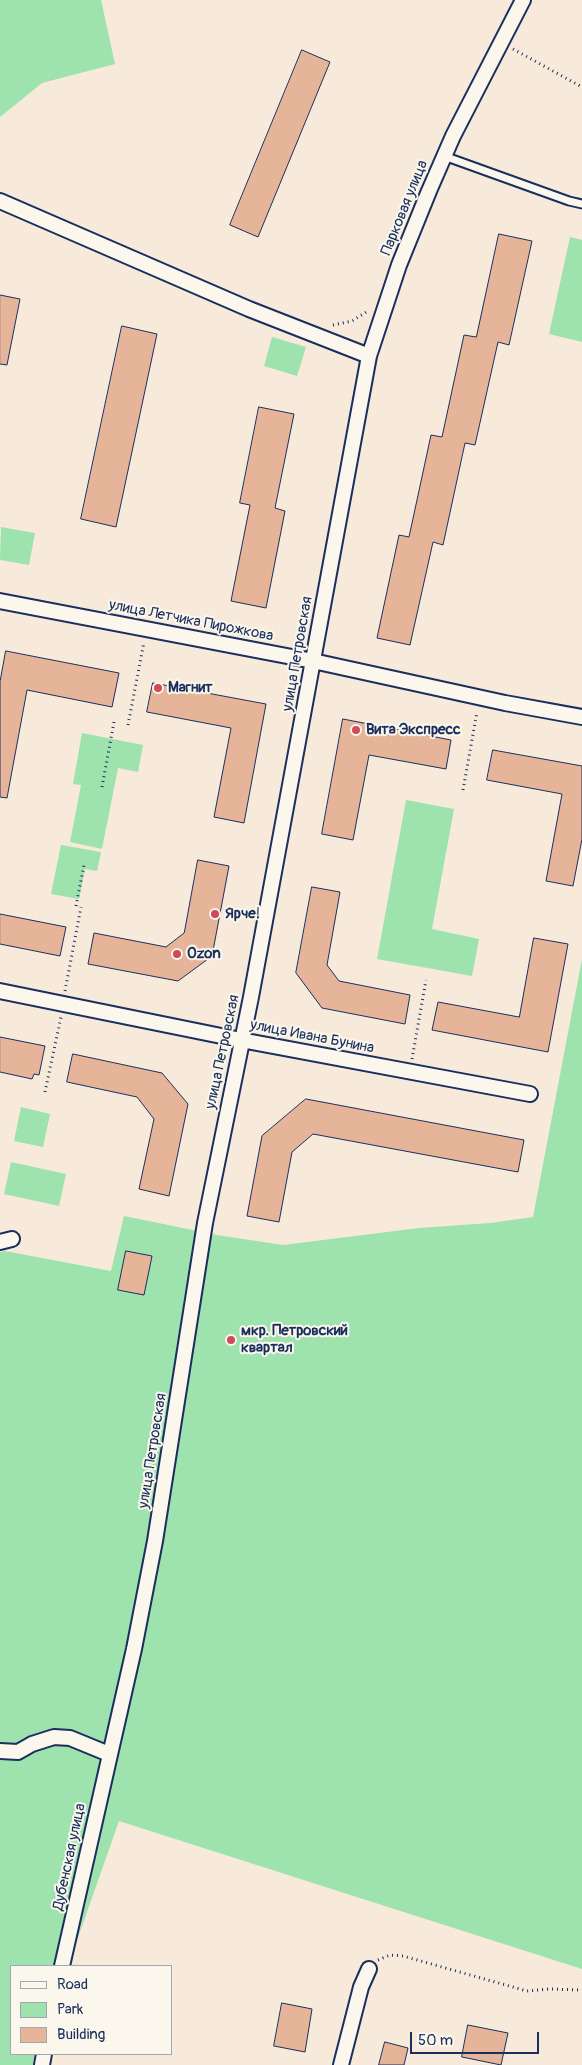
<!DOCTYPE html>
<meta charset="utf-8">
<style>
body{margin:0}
#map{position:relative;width:582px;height:2065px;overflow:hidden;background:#f7eadb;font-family:Pangolin,sans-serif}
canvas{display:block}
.legend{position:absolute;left:10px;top:1965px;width:162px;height:90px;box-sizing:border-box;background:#fbf7ec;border:1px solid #a1a7b3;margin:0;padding:6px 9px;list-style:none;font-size:15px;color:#1b2f5e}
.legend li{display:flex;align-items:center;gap:10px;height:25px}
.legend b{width:25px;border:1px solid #a1a7b3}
.scale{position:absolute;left:410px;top:2032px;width:129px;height:22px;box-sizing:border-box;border:2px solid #1b2f5e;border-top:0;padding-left:6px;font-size:15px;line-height:18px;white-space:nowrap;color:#1b2f5e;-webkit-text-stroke:4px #fbf7ec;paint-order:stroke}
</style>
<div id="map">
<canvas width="582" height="2065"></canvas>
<ul class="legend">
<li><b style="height:6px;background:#fbf7ec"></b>Road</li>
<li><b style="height:14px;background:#9ee2ae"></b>Park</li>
<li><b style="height:14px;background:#e6b498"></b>Building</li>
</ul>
<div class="scale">50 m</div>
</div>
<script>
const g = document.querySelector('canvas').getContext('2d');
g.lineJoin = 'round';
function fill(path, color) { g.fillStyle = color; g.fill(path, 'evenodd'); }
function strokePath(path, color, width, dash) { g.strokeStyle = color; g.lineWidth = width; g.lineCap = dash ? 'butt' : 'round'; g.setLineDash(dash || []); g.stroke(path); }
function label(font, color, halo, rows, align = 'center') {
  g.font = font + ' Pangolin,sans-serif'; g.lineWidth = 4; g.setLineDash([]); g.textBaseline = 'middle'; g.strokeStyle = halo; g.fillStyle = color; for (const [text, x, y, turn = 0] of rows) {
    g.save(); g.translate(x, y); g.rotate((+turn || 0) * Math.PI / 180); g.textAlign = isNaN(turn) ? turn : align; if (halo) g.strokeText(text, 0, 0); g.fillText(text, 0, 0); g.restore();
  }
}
const green = new Path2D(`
 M0 0H101L115 64 42 83 0 117Z
 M570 237 582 240V342L549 334Z
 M272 337 306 347 297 376 264 366Z
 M1 527 35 533 29 565 0 560Z
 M82 733 143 745 138 772 118 768 102 849 70 842 81 785 73 784Z
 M406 800 454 809 432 929 479 939 472 976 377 959Z
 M61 845 101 852 97 871 85 869 79 899 51 894Z
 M582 959V1969L119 1821 68 1966H11V2054H52L50 2065H0V1252L5 1251 111 1271 124 1216 217 1235 283 1245 419 1228 490 1223 533 1217Z
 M21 1107 50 1114 43 1147 14 1141Z
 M11 1162 66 1174 59 1206 4 1194Z`);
const building = new Path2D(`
 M302 50 330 62 258 237 230 225Z
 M499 234 532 241 509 345 498 342 475 445 465 443 443 545 433 542 410 645 377 638 399 535 409 537 431 435 442 437 464 335 476 337Z
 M0 295 20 299 7 365 0 364Z
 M122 326 157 334 116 527 81 519Z
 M259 407 294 414 275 508 285 511 266 608 231 601 250 505 240 503Z
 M6 651 119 673 112 707 27 690 7 798 0 797V682Z
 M153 683 266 704 244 823 214 817 231 728 147 712Z
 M343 719 451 740 446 769 369 755 353 840 322 834Z
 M493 750 582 766V839L573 886 546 881 562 794 487 780Z
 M198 860 229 866 212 956 178 981 88 964 94 933 166 947 184 933Z
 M312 887 340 892 327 965 339 981 410 995 405 1024 322 1008 296 973Z
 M0 914 66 927 60 956 0 944Z
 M534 938 568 944 548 1052 432 1030 438 1002 519 1017Z
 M0 1037 45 1046 39 1075 34 1074 32 1079 0 1072Z
 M73 1054 162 1073 188 1104 169 1196 139 1189 154 1119 137 1097 67 1082Z
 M306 1099 524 1140 518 1172 313 1134 292 1152 279 1222 247 1216 262 1136Z
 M126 1251 152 1256 144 1295 118 1290Z
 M282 2003 312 2009 305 2052 274 2046Z
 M468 2025 508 2033 501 2065 462 2057Z
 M385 2042 408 2048 404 2065H379Z`);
const path = new Path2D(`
 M513 49 582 87
 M333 325 352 321 368 311
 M128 725 144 642
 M102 787 114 722
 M463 790 477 712
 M76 906 84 865
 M65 991 81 907
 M412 1059 426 980
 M45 1092 61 1017
 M378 1960 390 1955 403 1956 527 1991 549 1989 582 1990`);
const service = new Path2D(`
 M444 156 569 201 582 204`);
const minor = new Path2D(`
 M0 201 249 309 369 356
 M0 601 313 661 505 703 582 717
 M0 991 241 1040 530 1094
 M0 1242 12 1239
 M0 1751 18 1752 32 1744 54 1737 70 1738 109 1754
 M62 1966 134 1649 155 1541 205 1223 251 997 369 356 399 265 429 191 453 136 523 0
 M42 2065 44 2054
 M341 2065 361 1987 369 1969`);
const markers = [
 [158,688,5,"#d1495b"],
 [356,730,5,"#d1495b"],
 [215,914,5,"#d1495b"],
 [177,954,5,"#d1495b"],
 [231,1340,5,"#d1495b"]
];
const streetNames = [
 ["Парковая улица",405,208,-68],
 ["улица Летчика Пирожкова",191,621,11],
 ["улица Петровская",298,654,-80],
 ["улица Ивана Бунина",312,1037,11],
 ["улица Петровская",223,1052,-78],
 ["улица Петровская",153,1451,-81],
 ["Дубенская улица",70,1857,-78]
];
const poiNames = [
 ["Магнит",168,688],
 ["Вита Экспресс",366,730],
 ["Ярче!",225,914],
 ["Ozon",187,954],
 ["мкр. Петровский",241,1331],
 ["квартал",241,1348]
];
fill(green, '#9ee2ae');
fill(building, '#e6b498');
strokePath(building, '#1b2f5e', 1);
strokePath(service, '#1b2f5e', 11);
strokePath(minor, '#1b2f5e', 18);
strokePath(path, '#1b2f5e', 3, [1, 4]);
strokePath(service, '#fbf7ec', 7);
strokePath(minor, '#fbf7ec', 14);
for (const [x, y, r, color] of markers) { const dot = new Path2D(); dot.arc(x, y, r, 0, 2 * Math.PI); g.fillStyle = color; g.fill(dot); strokePath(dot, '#fbf7ec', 2); }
label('15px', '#1b2f5e', '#fbf7ec', streetNames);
label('bold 15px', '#1b2f5e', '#fbf7ec', poiNames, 'left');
</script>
